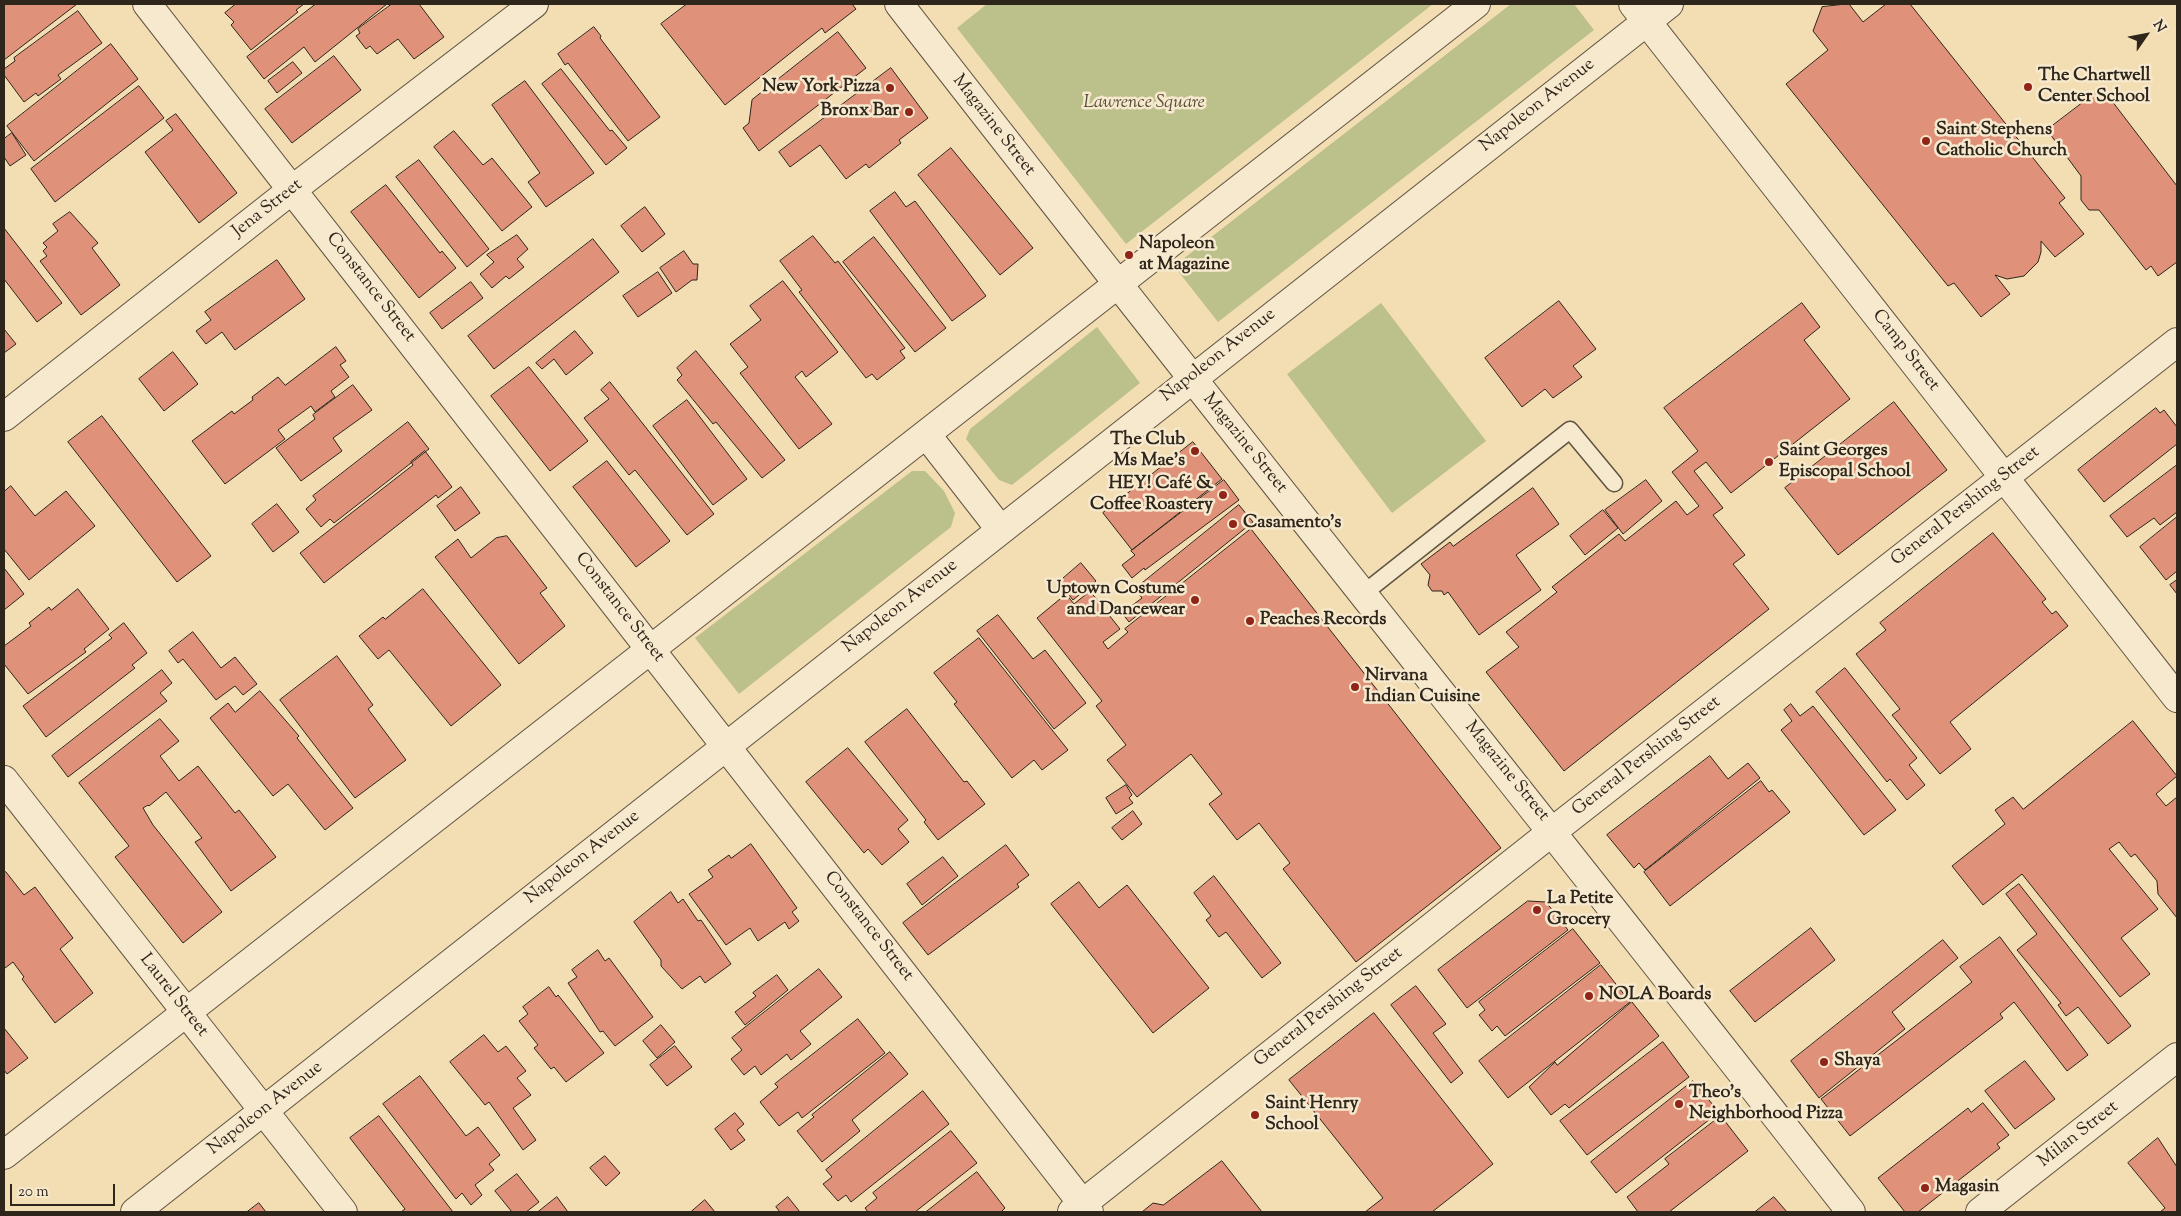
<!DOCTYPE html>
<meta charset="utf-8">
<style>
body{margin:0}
#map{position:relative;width:2181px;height:1216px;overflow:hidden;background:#f3ddb3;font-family:"Sorts Mill Goudy",serif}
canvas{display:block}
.frame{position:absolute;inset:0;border:5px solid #2e251b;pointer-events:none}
.north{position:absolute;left:2121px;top:10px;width:50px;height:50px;-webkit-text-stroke:4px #f7e9ce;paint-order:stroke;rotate:57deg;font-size:14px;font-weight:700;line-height:20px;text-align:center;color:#2e251b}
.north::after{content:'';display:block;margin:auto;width:18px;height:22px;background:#2e251b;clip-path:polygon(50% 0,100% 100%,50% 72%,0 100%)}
.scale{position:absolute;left:10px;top:1184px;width:105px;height:22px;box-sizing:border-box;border:2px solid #2e251b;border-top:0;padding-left:6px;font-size:15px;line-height:18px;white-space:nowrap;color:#2e251b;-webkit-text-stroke:4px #f7e9ce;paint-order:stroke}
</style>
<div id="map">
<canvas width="2181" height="1216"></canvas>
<div class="frame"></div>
<div class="north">N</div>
<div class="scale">20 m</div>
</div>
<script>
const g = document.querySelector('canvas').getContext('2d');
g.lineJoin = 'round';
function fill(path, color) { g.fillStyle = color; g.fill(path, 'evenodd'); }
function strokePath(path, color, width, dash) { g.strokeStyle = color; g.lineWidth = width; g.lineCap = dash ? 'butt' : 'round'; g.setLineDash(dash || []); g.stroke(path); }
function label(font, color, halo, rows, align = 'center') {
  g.font = font + ' "Sorts Mill Goudy",serif'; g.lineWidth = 5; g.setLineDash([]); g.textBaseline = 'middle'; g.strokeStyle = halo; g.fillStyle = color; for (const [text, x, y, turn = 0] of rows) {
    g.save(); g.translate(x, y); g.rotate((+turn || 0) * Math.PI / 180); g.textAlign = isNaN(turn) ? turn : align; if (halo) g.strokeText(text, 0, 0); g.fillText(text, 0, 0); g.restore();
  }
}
const green = new Path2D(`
 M987 4H1433L1126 244 957 28Z
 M1511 4H1574L1594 30 1218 322 1174 266Z
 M1381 303 1486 441 1392 513 1287 374Z
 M1097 327 1140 383 1012 485 999 480 966 439 970 429Z
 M912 471H925L944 491 955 513 951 527 739 694 695 638Z`);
const building = new Path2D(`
 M4 4H77L4 60Z
 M236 4H304L296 10 298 12 251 50 231 25 234 22 225 13Z
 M316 4H387L315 62 304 47 264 79 247 57Z
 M392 4H419L444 37 414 59 398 39 377 54 370 46 366 49 356 36 360 33 358 29Z
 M687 4H852L856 9 825 33 822 28 725 105 661 24Z
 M1849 4 1863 22 1886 4H1910L2065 198 2059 203 2084 234 2055 257 2041 241V252L2038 262 2024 276 2007 279 1995 275 2010 294 1981 317 1954 283 1948 286 1786 84 1828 50 1813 31 1822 7Z
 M78 11 102 43 58 75 61 79 38 96 36 93 24 102 4 75V69L15 61 14 58Z
 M594 27 601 36 600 38 660 117 628 141 568 63 565 65 558 54Z
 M838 32 866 68 759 151 743 128 749 123 752 100Z
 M111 44 138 79 34 161 7 126Z
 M334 56 361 90 292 143 265 109Z
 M293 62 302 73 277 93 268 81Z
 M891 68 928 118 899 140 901 143 869 168 866 164 846 179 820 145 790 167 779 152Z
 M561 69 610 131 612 130 627 148 606 165 542 84Z
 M525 81 594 173 546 207 528 182 540 173 492 105Z
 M139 86 164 118 55 202 31 169Z
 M2102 88 2177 186V262L2158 276 2151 266 2146 270 2099 210H2089L2081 200V176L2047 130Z
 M176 114 237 193 199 223 145 152 173 130 166 121Z
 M454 131 483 165 492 158 532 207 502 231 434 147Z
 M12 133 26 155 10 166 4 157V139Z
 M951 148 1033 248 1000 275 918 175Z
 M419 160 489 249 467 267 396 177Z
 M386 185 440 253 442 251 456 268 419 298 351 212Z
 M895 192 906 207 915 201 986 296 952 321 870 211Z
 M645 207 665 234 642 252 621 226Z
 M70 212 98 243 92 248 120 285 81 315 40 261 47 256 43 251 47 247 43 243 58 231 53 224Z
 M4 228 62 303 37 322 4 279Z
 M517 235 528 249 517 259 524 267 509 279 506 276 492 288 480 274 494 262 487 255Z
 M813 236 835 263 838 261 905 348 900 351 905 358 877 380 872 374 866 378 799 292 802 290 780 261Z
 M874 237 946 328 915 352 843 262Z
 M593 239 619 272 494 369 468 336Z
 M684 251 693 264H698L697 280H692L676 292 660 268Z
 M277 260 305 299 235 350 222 332 206 344 196 331 211 320 205 312Z
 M658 272 672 293 638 317 623 296Z
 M783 281 838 352 806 377 802 371 795 377 832 424 799 449 740 373 748 367 730 344 761 320 750 306Z
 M471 282 483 298 442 329 430 313Z
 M1559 301 1596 349 1573 366 1582 377 1553 398 1545 389 1522 407 1485 358Z
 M1802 303 1820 327 1804 340 1850 399 1731 493 1706 462 1694 471 1723 508 1713 515 1745 555 1733 564 1769 609 1564 771 1486 672 1519 647 1506 632 1557 592 1552 587 1619 534 1625 541 1676 501 1687 515 1699 506 1672 472 1698 451 1664 408Z
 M4 329 16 344 4 353Z
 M575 331 593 353 566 375 554 359 542 369 536 363Z
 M336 347 346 361 340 365 349 377 331 391 335 397 315 412 311 406 278 430 285 439 225 484 192 441 232 411 234 414 253 400 252 397 278 377 285 385Z
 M696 351 785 460 762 478 716 422 713 424 677 380 682 375 677 368Z
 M173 352 198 384 164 411 139 379Z
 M529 367 588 441 550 471 491 396Z
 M610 382 714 514 687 535 635 470 629 475 584 418 609 399 601 390Z
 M353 385 372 410 333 438 342 451 301 481 276 448 315 419 313 415Z
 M687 400 747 479 713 505 653 426Z
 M1894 402 1947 470 1838 555 1785 488Z
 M2156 408 2160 413 2164 410 2177 427V444L2104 502 2078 470Z
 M102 416 211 556 177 582 68 442Z
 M408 422 429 449 334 523 330 519 321 527 306 509 316 500 313 496Z
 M1193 442 1222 479 1132 550 1103 513Z
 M425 451 452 487 438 498 436 495 324 583 300 553 413 465 411 462Z
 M607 461 670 541 636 567 573 487Z
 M2177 465V512L2160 525 2154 518 2127 537 2110 516Z
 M1224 480 1239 500 1145 570 1144 568 1132 578 1122 565 1135 555 1131 551Z
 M1646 480 1662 501 1623 534 1605 510Z
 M11 486 35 516 66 491 95 526 29 580 4 549V492Z
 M461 487 480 513 455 531 437 506Z
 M1533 488 1559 524 1516 555 1541 590 1479 635 1448 592 1444 595 1442 591H1432L1428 585 1430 575 1421 564 1450 542 1453 546Z
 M277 504 299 532 273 552 252 524Z
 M1239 505 1253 522 1129 622 1122 613 1142 598 1135 589Z
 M1603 510 1618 528 1585 555 1570 536Z
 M2177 517V571L2166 580 2140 547Z
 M1251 529 1501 848 1356 962 1283 869 1290 863 1259 823 1237 840 1209 804 1222 794 1191 754 1137 797 1107 760 1126 745 1096 706 1102 701 1037 618 1066 594 1074 604 1090 591 1120 629 1103 642 1108 649 1128 632 1125 629Z
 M1993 533 2046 599 2042 602 2052 614 2056 611 2068 626 1950 722 1971 749 1940 774 1892 715 1900 709 1856 654 1886 630 1880 623Z
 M507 536 547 588 540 593 565 626 519 664 435 557 458 539 471 558 496 538Z
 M1081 563 1096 581 1073 600 1059 582Z
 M4 568 24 594 4 610Z
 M2177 580V594L2170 585Z
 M78 589 109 629 84 649 86 652 28 694 4 664V646L31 626 29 623 49 607 51 610Z
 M423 589 501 685 451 726 389 650 378 659 359 636 383 617 385 619Z
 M998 615 1033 659 1045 650 1086 703 1054 729 977 631Z
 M124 623 147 653 132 665 135 668 46 737 23 706 112 638 109 635Z
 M193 632 221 668 235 657 257 684 243 695 235 686 216 700 183 659 178 663 169 651Z
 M979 638 1068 750 1042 770 1034 760 1012 778 954 704 957 702 934 673Z
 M337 656 373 705 368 709 406 760 355 798 280 700Z
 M1845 668 1917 758 1909 765 1925 785 1907 800 1890 779 1887 782 1816 692Z
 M162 670 172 683 160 693 167 701 68 777 52 756Z
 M260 691 299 736 297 738 353 808 325 830 288 784 273 796 210 718 228 703 235 712Z
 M1791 704 1800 716 1813 706 1896 810 1864 835 1781 730 1792 721 1784 710Z
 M907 709 964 782 967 781 985 804 938 840 924 822 926 820 865 742Z
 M160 719 179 741 160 756 179 781 198 766 235 813 239 810 276 857 231 891 195 842 202 838 166 792 149 806 148 805 143 808 153 825 222 912 183 943 115 857 129 846 79 783Z
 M2133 721 2177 776 2156 794 2166 806 2177 797V918L2158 894 2157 881 2135 854 2131 857 2119 842 2109 849 2158 909 2121 938 2150 974 2120 997 2022 874 1983 905 1952 866 2005 824 1995 810 2013 797 2023 809Z
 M848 748 908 820 898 829 909 842 882 865 868 849 864 853 806 782Z
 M1710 756 1728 779 1748 763 1760 778 1645 870 1639 863 1634 868 1607 835Z
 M1761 781 1769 792 1772 790 1790 812 1670 906 1644 872Z
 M1126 785 1132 795 1129 798 1133 803 1116 814 1106 798Z
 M1133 811 1142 824 1122 840 1112 828Z
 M751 844 797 908 792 912 799 921 789 929 785 922 758 941 750 928 726 945 689 894 713 877 708 870 729 855 731 858Z
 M1006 845 1029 875 1017 884 1019 887 928 955 903 923Z
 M943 857 958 876 922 905 907 884Z
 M6 872 24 895 35 887 73 938 60 949 93 993 55 1023 22 979 24 977 13 962 5 968 4 966V873Z
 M1214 876 1281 963 1262 978 1226 932 1219 937 1206 920 1211 916 1194 893Z
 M1079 882 1099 908 1127 885 1209 988 1153 1033 1051 904Z
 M2019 884 2131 1026 2108 1044 2078 1007 2066 1016 2058 1005 2061 1003 2017 950 2037 934 2006 894Z
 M671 892 678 903 683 899 698 921 701 920 731 964 705 983 700 976 682 989 661 966V960L634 922Z
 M1528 901 1546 902 1568 930 1467 1008 1438 970Z
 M1811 928 1835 960 1755 1022 1730 991Z
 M1573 929 1600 963 1505 1036 1497 1026 1492 1031 1479 1015 1485 1010 1479 1002Z
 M2000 937 2088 1055 2067 1071 2014 1002 2000 1014 2003 1018 1850 1136 1821 1099 1972 982 1960 967Z
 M1943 940 1958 958 1892 1012 1905 1029 1819 1098 1791 1061Z
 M598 950 605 961 609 958 653 1017 615 1046 603 1031 600 1032 568 983 577 977 572 970Z
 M1601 965 1630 1002 1508 1098 1479 1061Z
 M819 969 842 997 800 1031 811 1044 791 1060 787 1054 761 1075 755 1066 744 1075 731 1059 742 1050 732 1038Z
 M777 975 788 990 745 1025 735 1012 756 996 753 993Z
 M1416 986 1446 1024 1433 1033 1463 1073 1451 1083 1391 1005Z
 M549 987 556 997 558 995 604 1053 566 1082 554 1067 551 1069 534 1048 538 1045 519 1021 528 1014 523 1007Z
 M1632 1002 1659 1036 1569 1108 1565 1104 1551 1115 1529 1087 1555 1062 1557 1065Z
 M1374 1013 1493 1164 1432 1212H1365L1383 1198 1289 1080Z
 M858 1019 885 1053 802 1118 798 1112 779 1126 760 1102 778 1087 775 1084Z
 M661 1025 675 1042 657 1058 643 1041Z
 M4 1028 28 1058 7 1074 4 1070Z
 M484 1035 498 1052 506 1046 526 1071 517 1078 531 1095 513 1108 536 1140 523 1150 489 1102 485 1105 450 1062Z
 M1663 1042 1689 1077 1587 1155 1560 1121Z
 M675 1046 692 1067 667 1086 650 1065Z
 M890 1052 908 1074 852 1120 860 1131 822 1162 797 1131 814 1117 812 1115Z
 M2025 1061 2055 1099 2015 1129 1985 1091Z
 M420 1076 466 1136 478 1127 500 1155 489 1164 494 1170 475 1185 482 1195 471 1205 462 1193 456 1199 383 1104Z
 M1693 1081 1719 1112 1616 1193 1591 1162Z
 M923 1091 949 1124 851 1202 846 1195 838 1201 823 1184 832 1177 826 1170Z
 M1983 1103 2009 1135 1997 1144 2000 1148 1918 1212H1905L1878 1178 1968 1108 1971 1112Z
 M735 1113 744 1124 737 1130 745 1140 731 1150 715 1129Z
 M379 1116 453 1212H401L405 1209 350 1138Z
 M1721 1116 1748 1151 1669 1212H1638L1627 1197 1669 1164 1665 1159Z
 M951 1131 977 1163 915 1212H868L865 1208 877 1198 873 1193Z
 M2158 1138 2177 1167V1212H2160L2165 1208 2128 1163Z
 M605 1156 620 1173 606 1186 590 1168Z
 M1222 1161 1262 1212H1142L1153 1203 1163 1205Z
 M977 1172 1005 1208 1001 1212H926Z
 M517 1174 539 1202 526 1212H512L495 1191Z
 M557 1197 568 1212H538Z
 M788 1197 800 1212H780L776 1207Z
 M1774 1197 1787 1212H1755Z
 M705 1200 715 1212H691Z
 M259 1203 266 1212H247Z`);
const service = new Path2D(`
 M1364 593 1570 430 1614 483`);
const minor = new Path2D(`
 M147 4 1089 1212
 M1633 4 2177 698
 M4 417 293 189 534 4
 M4 780 343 1212
 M1072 1212 1553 831 2177 342
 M1980 1212 2177 1057`);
const tertiary = new Path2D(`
 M899 4C1213 409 1535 808 1851 1212
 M926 434 1000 529
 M4 1155 1476 4
 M135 1212 1669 4`);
const markers = [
 [2028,87,5,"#8f2418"],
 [890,88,5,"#8f2418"],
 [909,112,5,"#8f2418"],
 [1926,141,5,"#8f2418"],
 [1129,255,5,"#8f2418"],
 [1195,451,5,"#8f2418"],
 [1769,462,5,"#8f2418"],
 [1223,495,5,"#8f2418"],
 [1233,524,5,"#8f2418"],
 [1195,600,5,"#8f2418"],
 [1250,621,5,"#8f2418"],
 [1355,687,5,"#8f2418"],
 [1537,910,5,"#8f2418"],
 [1589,996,5,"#8f2418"],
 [1824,1062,5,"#8f2418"],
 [1679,1104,5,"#8f2418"],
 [1255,1115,5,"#8f2418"],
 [1925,1188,5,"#8f2418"]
];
const poiNames = [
 ["The Chartwell",2038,77],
 ["Center School",2038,98],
 ["New York Pizza",880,88,"right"],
 ["Bronx Bar",899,112,"right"],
 ["Saint Stephens",1936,131],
 ["Catholic Church",1936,152],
 ["Napoleon",1139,245],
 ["at Magazine",1139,266],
 ["The Club",1185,441,"right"],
 ["Ms Mae’s",1185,462,"right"],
 ["Saint Georges",1779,452],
 ["Episcopal School",1779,473],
 ["HEY! Café &",1213,485,"right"],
 ["Coffee Roastery",1213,506,"right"],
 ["Casamento's",1243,524],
 ["Uptown Costume",1185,590,"right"],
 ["and Dancewear",1185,611,"right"],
 ["Peaches Records",1260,621],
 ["Nirvana",1365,677],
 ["Indian Cuisine",1365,698],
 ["La Petite",1547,900],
 ["Grocery",1547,921],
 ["NOLA Boards",1599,996],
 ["Shaya",1834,1062],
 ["Theo's",1689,1094],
 ["Neighborhood Pizza",1689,1115],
 ["Saint Henry",1265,1105],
 ["School",1265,1126],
 ["Magasin",1935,1188]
];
const parkNames = [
 ["Lawrence Square",1144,104]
];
const streetNames = [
 ["Napoleon Avenue",1538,106,-38],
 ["Magazine Street",993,126,52],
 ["Jena Street",268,209,-38],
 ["Constance Street",370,288,52],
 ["Camp Street",1905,351,52],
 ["Napoleon Avenue",1219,356,-38],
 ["Magazine Street",1244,444,51],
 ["General Pershing Street",1966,507,-38],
 ["Napoleon Avenue",901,607,-38],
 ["Constance Street",619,608,52],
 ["General Pershing Street",1647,757,-38],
 ["Magazine Street",1506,772,51],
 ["Napoleon Avenue",583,858,-38],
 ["Constance Street",868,927,52],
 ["Laurel Street",173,996,52],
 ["General Pershing Street",1329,1008,-38],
 ["Napoleon Avenue",266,1109,-38],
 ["Milan Street",2079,1135,-38]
];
fill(green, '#bcc08b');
fill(building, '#e0917a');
strokePath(building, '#2e251b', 1);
strokePath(service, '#5f5341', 19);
strokePath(minor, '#5f5341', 30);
strokePath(tertiary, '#5f5341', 30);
strokePath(service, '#f7e9ce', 16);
strokePath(minor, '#f7e9ce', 28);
strokePath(tertiary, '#f7e9ce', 28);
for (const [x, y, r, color] of markers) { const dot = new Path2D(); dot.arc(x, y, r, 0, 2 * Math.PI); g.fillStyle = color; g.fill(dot); strokePath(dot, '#f7e9ce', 2); }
label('bold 18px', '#2e251b', '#f7e9ce', poiNames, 'left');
label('italic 18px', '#524c37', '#f7e9ce', parkNames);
label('18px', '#2e251b', '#f7e9ce', streetNames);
</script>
